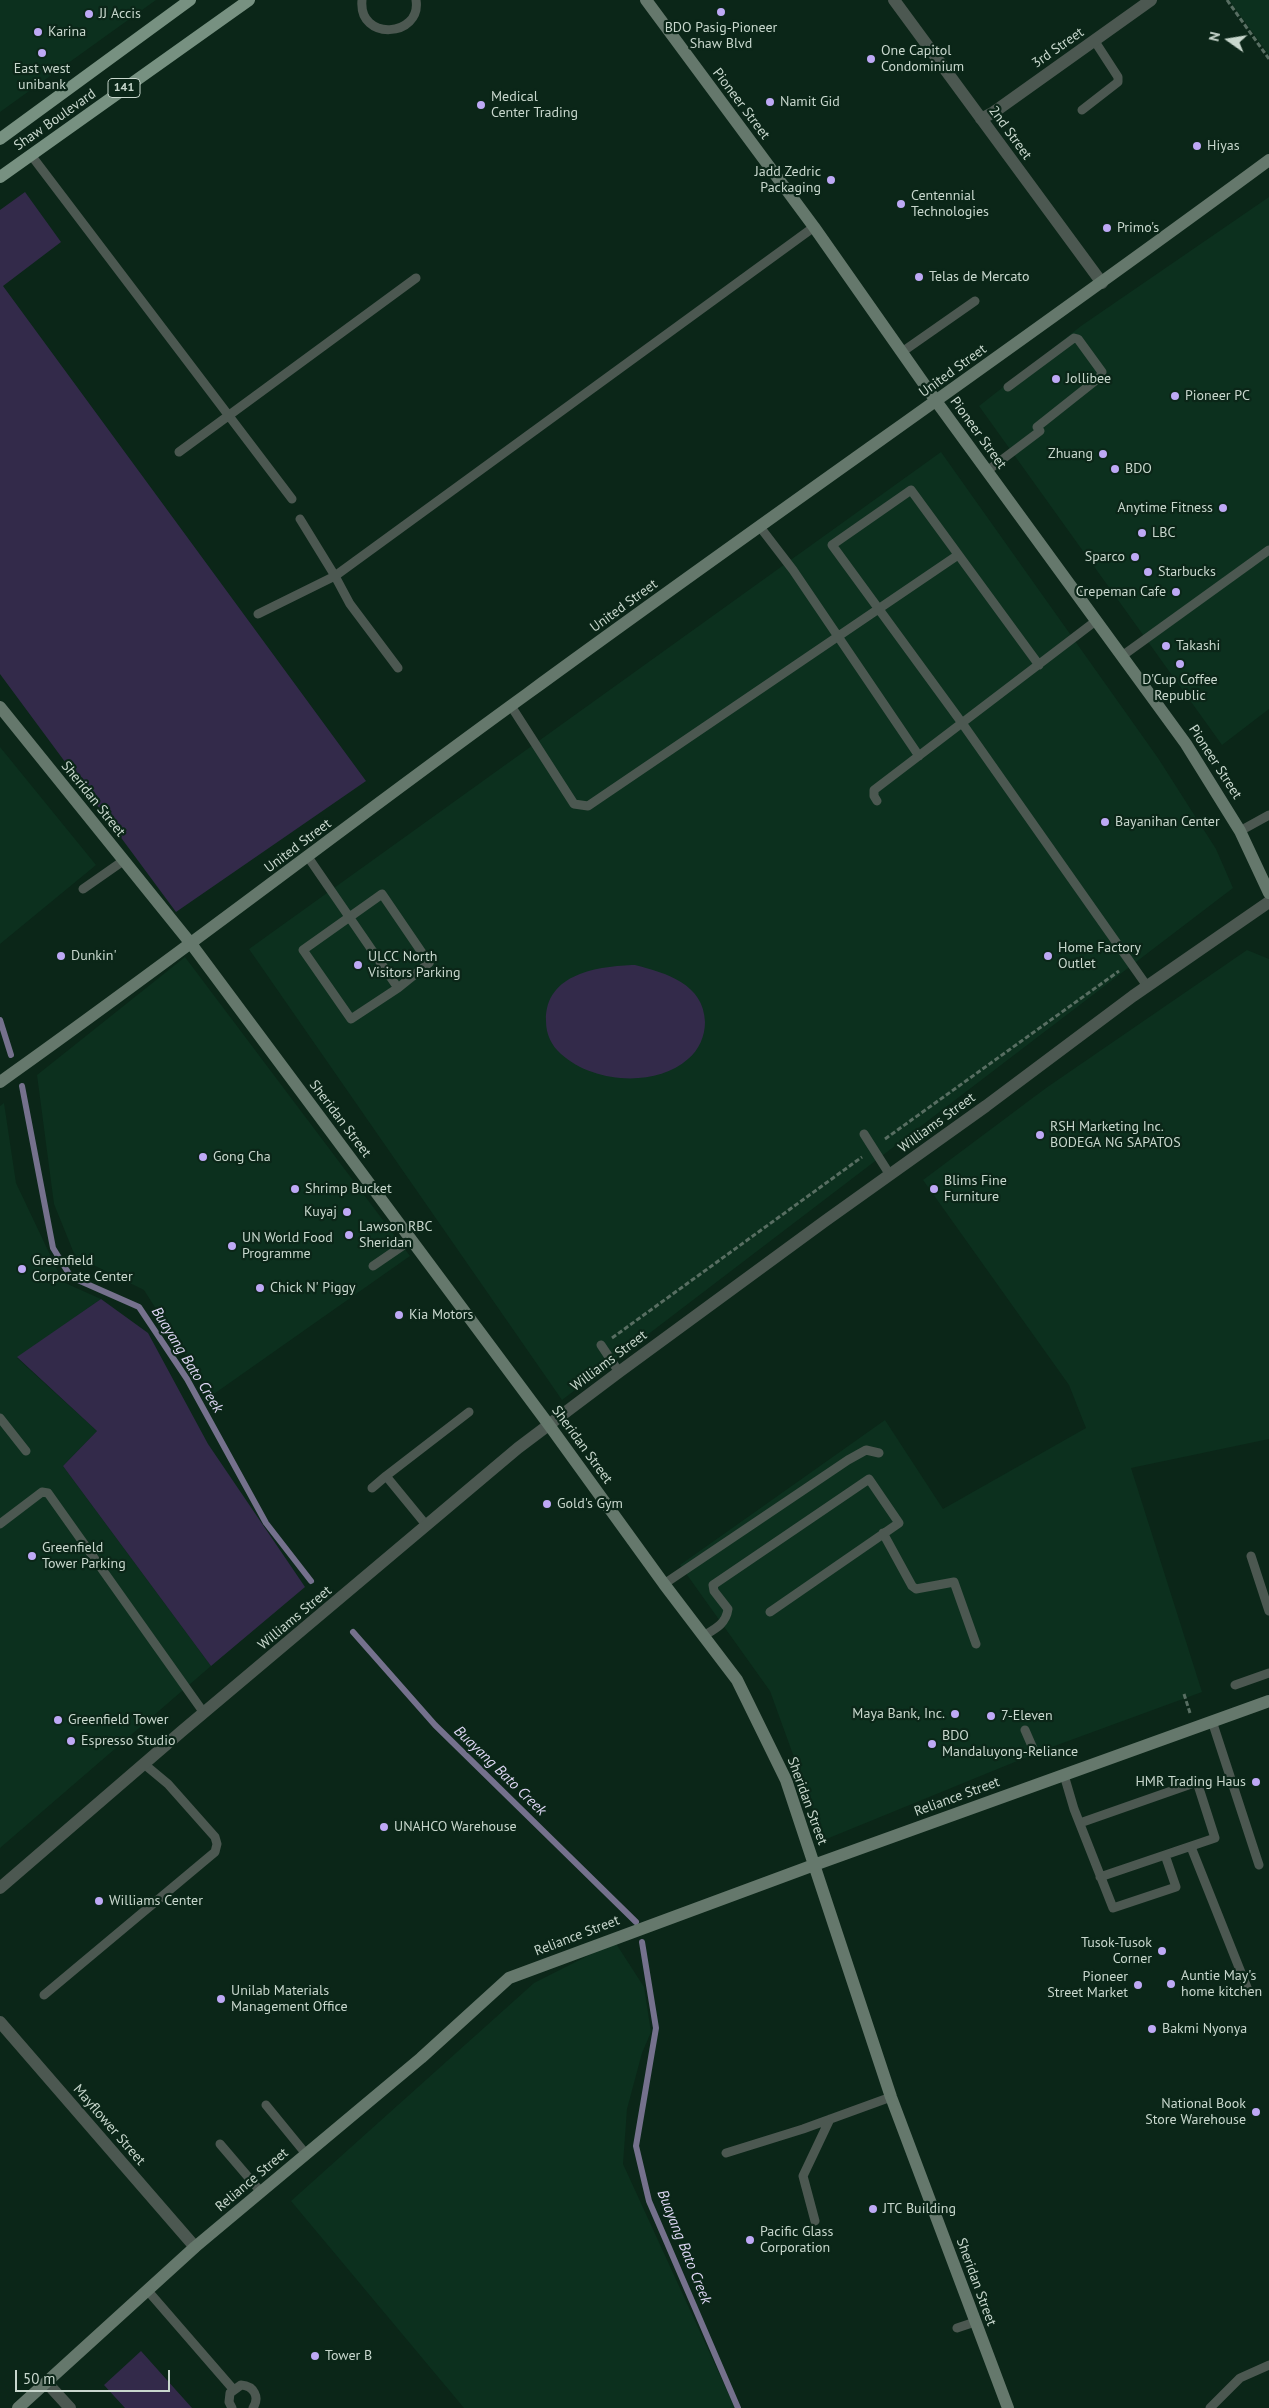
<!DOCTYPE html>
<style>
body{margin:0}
#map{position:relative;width:1269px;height:2408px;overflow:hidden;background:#0b2618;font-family:"PT Sans",sans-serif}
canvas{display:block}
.north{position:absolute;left:1204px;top:15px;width:50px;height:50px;-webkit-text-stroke:4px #0b2618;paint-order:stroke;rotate:283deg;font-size:14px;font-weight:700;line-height:20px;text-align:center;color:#c8d7cd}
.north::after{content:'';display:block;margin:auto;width:18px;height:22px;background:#c8d7cd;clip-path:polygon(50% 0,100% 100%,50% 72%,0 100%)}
.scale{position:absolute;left:15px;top:2370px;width:155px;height:22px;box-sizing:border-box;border:2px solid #c8d7cd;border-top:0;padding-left:6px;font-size:15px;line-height:18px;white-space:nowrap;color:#c8d7cd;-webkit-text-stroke:4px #0b2618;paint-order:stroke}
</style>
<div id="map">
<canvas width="1269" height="2408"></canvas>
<div class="north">N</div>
<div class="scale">50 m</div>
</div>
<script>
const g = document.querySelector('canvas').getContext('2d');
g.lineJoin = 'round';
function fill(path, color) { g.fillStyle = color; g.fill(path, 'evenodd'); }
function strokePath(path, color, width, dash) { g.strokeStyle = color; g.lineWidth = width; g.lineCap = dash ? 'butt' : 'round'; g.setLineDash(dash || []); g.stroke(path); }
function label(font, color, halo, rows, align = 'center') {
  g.font = font + ' "PT Sans",sans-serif'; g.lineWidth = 4.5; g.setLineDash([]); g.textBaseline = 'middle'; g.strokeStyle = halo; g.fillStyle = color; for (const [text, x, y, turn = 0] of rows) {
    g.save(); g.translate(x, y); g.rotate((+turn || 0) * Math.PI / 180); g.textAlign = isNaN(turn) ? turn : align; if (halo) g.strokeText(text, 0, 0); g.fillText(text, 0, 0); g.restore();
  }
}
const built = new Path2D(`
 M0 0H156L0 112Z
 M1229 0H1269V55Z
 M1269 197V709L1222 745 979 406 1081 326Z
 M941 452 1158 758 1216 849 1233 888 562 1400 249 949Z
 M0 747 96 865 0 944Z
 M1247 950 1269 959V1439L1131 1468 1202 1692 1049 1748 824 1840 770 1691 680 1565 885 1420 943 1509 1086 1428 1069 1385 923 1180 1046 1088Z
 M185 957 410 1256 211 1396 144 1290 75 1256 54 1204 37 1075Z
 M4 1103 16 1183 63 1282 101 1299 17 1358 97 1431 63 1466 211 1666 0 1848V1106Z
 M615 1942 644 1987 651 2032 642 2053 627 2109 623 2164 735 2408H464L291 2201 534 1983Z`);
const green = new Path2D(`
 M25 192 61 242 3 286 366 781 176 912 0 674V210Z
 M635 965C666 973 704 984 705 1022 705 1036 699 1050 688 1059 655 1088 593 1083 561 1054 551 1045 546 1034 546 1021 545 973 599 966 635 965Z
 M101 1299 148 1333 208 1444 305 1587 211 1666 63 1466 97 1431 17 1357Z
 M141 2351 192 2408H125L104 2385Z`);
const stream = new Path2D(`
 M0 1020 11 1055
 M22 1086 53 1248 71 1277 139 1307 187 1379 266 1523 311 1581
 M353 1632 435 1725 636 1922
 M642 1942 656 2028 636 2146 649 2201 738 2408`);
const path = new Path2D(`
 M1227 0 1269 59
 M885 1139 1119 971
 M612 1338 862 1157
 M1184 1694 1190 1713`);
const lane = new Path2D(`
 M362 0C358 42 422 37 416 0
 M1082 110 1118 82V77L1094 40
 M31 155 292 499
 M902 352 975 301
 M1008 387 1074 338 1078 339 1102 372 1100 377 1037 427
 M179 452 416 278
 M987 471 1040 431
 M300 519 335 576 814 227
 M760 527 793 570 919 756
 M258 614 335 576 350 604 398 668
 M1122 656 1269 550
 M1039 665 911 490 832 545 962 723 1147 986
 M511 706 574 804 588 806 958 555
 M877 801 874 796V790L1097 620
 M1240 831 1269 815
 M308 857 398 988
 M83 889 123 861
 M382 894 429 963 398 988 351 1019 303 950Z
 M864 1134 890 1175
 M373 1266 411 1240
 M601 1345 619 1372
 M0 1418 26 1451
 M386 1476 469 1412
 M372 1488 386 1476 427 1526
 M0 1524 42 1492 48 1493 204 1713
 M883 1533 912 1586 916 1589 954 1582 976 1644
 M1251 1556 1269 1611
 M664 1584 848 1460 866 1450 879 1453
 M703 1636C715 1629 726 1624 728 1609L714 1591 713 1585 869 1479 899 1523 770 1612
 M1235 1685 1269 1673
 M1212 1721 1259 1865
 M1025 1730 1035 1753
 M1064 1775 1074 1809 1113 1908 1176 1887 1165 1855
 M1080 1823 1197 1782 1215 1838 1100 1877
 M1191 1847 1248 1990
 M44 1995 215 1852 217 1844 215 1837 168 1784 144 1764
 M266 2105 306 2154
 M220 2144 261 2192
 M726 2153 803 2129 891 2097
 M815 2221 803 2176 830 2119
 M148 2291 233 2389
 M957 2328 975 2322
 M232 2408 229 2402 230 2393 241 2385C254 2386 260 2397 253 2408
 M1210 2408 1240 2378 1269 2365`);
const street = new Path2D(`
 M894 0 1102 283
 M981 119 994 112 1151 0
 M0 1888 182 1731 518 1448 619 1372 825 1221 986 1106 1133 996 1269 902
 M0 2022 195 2247
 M47 2383 70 2408`);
const secondary = new Path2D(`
 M646 0 814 227 936 401 1186 744 1240 831 1269 893
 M0 707 192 945 549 1425 664 1584 737 1680 786 1780 891 2097 1008 2408
 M0 1082C178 956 350 822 527 694 773 514 1024 341 1269 160
 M18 2408 195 2247 421 2058 509 1978 814 1865 1269 1701`);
const primary = new Path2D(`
 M0 139 190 0
 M0 177 249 0`);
const markers = [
 [721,12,5,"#bea9f5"],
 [89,14,5,"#bea9f5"],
 [38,32,5,"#bea9f5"],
 [42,53,5,"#bea9f5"],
 [871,59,5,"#bea9f5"],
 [770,102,5,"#bea9f5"],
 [481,105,5,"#bea9f5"],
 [1197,146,5,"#bea9f5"],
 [831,180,5,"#bea9f5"],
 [901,204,5,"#bea9f5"],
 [1107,228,5,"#bea9f5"],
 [919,277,5,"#bea9f5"],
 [1056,379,5,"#bea9f5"],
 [1175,396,5,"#bea9f5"],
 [1103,454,5,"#bea9f5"],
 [1115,469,5,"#bea9f5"],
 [1223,508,5,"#bea9f5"],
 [1142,533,5,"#bea9f5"],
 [1135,557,5,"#bea9f5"],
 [1148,572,5,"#bea9f5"],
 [1176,592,5,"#bea9f5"],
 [1166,646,5,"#bea9f5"],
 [1180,664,5,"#bea9f5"],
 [1105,822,5,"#bea9f5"],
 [61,956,5,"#bea9f5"],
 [1048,956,5,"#bea9f5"],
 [358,965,5,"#bea9f5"],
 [1040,1135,5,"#bea9f5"],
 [203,1157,5,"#bea9f5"],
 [295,1189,5,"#bea9f5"],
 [934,1189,5,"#bea9f5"],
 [347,1212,5,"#bea9f5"],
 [349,1235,5,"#bea9f5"],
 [232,1246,5,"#bea9f5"],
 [22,1269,5,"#bea9f5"],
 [260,1288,5,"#bea9f5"],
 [399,1315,5,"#bea9f5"],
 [547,1504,5,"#bea9f5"],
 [32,1556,5,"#bea9f5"],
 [955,1714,5,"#bea9f5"],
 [991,1716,5,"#bea9f5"],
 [58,1720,5,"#bea9f5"],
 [71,1741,5,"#bea9f5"],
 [932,1744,5,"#bea9f5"],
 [1256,1782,5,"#bea9f5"],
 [384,1827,5,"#bea9f5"],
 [99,1901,5,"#bea9f5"],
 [1162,1951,5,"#bea9f5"],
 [1171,1984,5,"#bea9f5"],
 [1138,1985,5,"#bea9f5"],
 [221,1999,5,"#bea9f5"],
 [1152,2029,5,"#bea9f5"],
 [1256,2112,5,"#bea9f5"],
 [873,2209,5,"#bea9f5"],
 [750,2240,5,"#bea9f5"],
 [315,2356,5,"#bea9f5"]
];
const shields = [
 [124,88,32]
];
const shieldNames = [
 ["141",124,88]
];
const poiNames = [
 ["JJ Accis",99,14],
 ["BDO Pasig-Pioneer",721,28,"center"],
 ["Shaw Blvd",721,44,"center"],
 ["Karina",48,32],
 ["One Capitol",881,51],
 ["Condominium",881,67],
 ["East west",42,69,"center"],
 ["unibank",42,85,"center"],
 ["Medical",491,97],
 ["Center Trading",491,113],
 ["Namit Gid",780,102],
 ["Hiyas",1207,146],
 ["Jadd Zedric",821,172,"right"],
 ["Packaging",821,188,"right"],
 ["Centennial",911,196],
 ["Technologies",911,212],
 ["Primo's",1117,228],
 ["Telas de Mercato",929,277],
 ["Jollibee",1066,379],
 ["Pioneer PC",1185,396],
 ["Zhuang",1093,454,"right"],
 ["BDO",1125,469],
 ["Anytime Fitness",1213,508,"right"],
 ["LBC",1152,533],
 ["Sparco",1125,557,"right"],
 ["Starbucks",1158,572],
 ["Crepeman Cafe",1166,592,"right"],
 ["Takashi",1176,646],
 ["D'Cup Coffee",1180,680,"center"],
 ["Republic",1180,696,"center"],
 ["Bayanihan Center",1115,822],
 ["Home Factory",1058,948],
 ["Outlet",1058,964],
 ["Dunkin'",71,956],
 ["ULCC North",368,957],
 ["Visitors Parking",368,973],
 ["RSH Marketing Inc.",1050,1127],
 ["BODEGA NG SAPATOS",1050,1143],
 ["Gong Cha",213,1157],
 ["Blims Fine",944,1181],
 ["Furniture",944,1197],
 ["Shrimp Bucket",305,1189],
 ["Kuyaj",337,1212,"right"],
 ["Lawson RBC",359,1227],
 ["Sheridan",359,1243],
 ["UN World Food",242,1238],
 ["Programme",242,1254],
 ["Greenfield",32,1261],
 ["Corporate Center",32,1277],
 ["Chick N' Piggy",270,1288],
 ["Kia Motors",409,1315],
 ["Gold's Gym",557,1504],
 ["Greenfield",42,1548],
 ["Tower Parking",42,1564],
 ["Maya Bank, Inc.",945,1714,"right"],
 ["7-Eleven",1001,1716],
 ["Greenfield Tower",68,1720],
 ["BDO",942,1736],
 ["Mandaluyong-Reliance",942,1752],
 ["Espresso Studio",81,1741],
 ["HMR Trading Haus",1246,1782,"right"],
 ["UNAHCO Warehouse",394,1827],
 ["Williams Center",109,1901],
 ["Tusok-Tusok",1152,1943,"right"],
 ["Corner",1152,1959,"right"],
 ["Auntie May's",1181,1976],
 ["home kitchen",1181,1992],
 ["Pioneer",1128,1977,"right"],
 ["Street Market",1128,1993,"right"],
 ["Unilab Materials",231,1991],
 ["Management Office",231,2007],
 ["Bakmi Nyonya",1162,2029],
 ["National Book",1246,2104,"right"],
 ["Store Warehouse",1246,2120,"right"],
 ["JTC Building",883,2209],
 ["Pacific Glass",760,2232],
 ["Corporation",760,2248],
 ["Tower B",325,2356]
];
const streetNames = [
 ["3rd Street",1058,48,-35],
 ["Pioneer Street",741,104,53],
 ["Shaw Boulevard",55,120,-35],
 ["2nd Street",1010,133,54],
 ["United Street",953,371,-36],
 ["Pioneer Street",978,433,54],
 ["United Street",624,606,-36],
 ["Pioneer Street",1215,762,57],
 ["Sheridan Street",93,799,51],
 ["United Street",298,846,-37],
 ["Sheridan Street",340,1119,53],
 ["Williams Street",937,1123,-36],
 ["Williams Street",609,1361,-37],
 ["Sheridan Street",582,1445,54],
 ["Williams Street",295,1618,-40],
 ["Reliance Street",957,1797,-20],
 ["Sheridan Street",807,1801,70],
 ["Reliance Street",577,1936,-21],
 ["Mayflower Street",109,2125,49],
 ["Reliance Street",252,2180,-40],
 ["Sheridan Street",976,2282,70]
];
const waterNames = [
 ["Buayang Bato Creek",187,1360,58],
 ["Buayang Bato Creek",500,1771,44],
 ["Buayang Bato Creek",684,2247,68]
];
fill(built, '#0c301e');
fill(green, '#332a4a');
strokePath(stream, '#75718d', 6);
strokePath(path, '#586e62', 3, [5, 2.5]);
strokePath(lane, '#4c5851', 9);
strokePath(street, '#4c5851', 12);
strokePath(secondary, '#65786c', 12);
strokePath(primary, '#779181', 12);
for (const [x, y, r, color] of markers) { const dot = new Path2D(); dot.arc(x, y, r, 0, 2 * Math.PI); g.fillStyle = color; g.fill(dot); strokePath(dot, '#0b2618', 2); }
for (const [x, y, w] of shields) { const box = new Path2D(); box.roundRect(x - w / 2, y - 9.5, w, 19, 4); g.fillStyle = '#0b2618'; g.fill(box); strokePath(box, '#c8d7cd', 1); }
label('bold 12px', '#c8d7cd', null, shieldNames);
label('14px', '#c8d7cd', '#0b2618', poiNames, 'left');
label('14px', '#c8d7cd', '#0b2618', streetNames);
label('italic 15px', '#ddd6f3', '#0b2618', waterNames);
</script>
